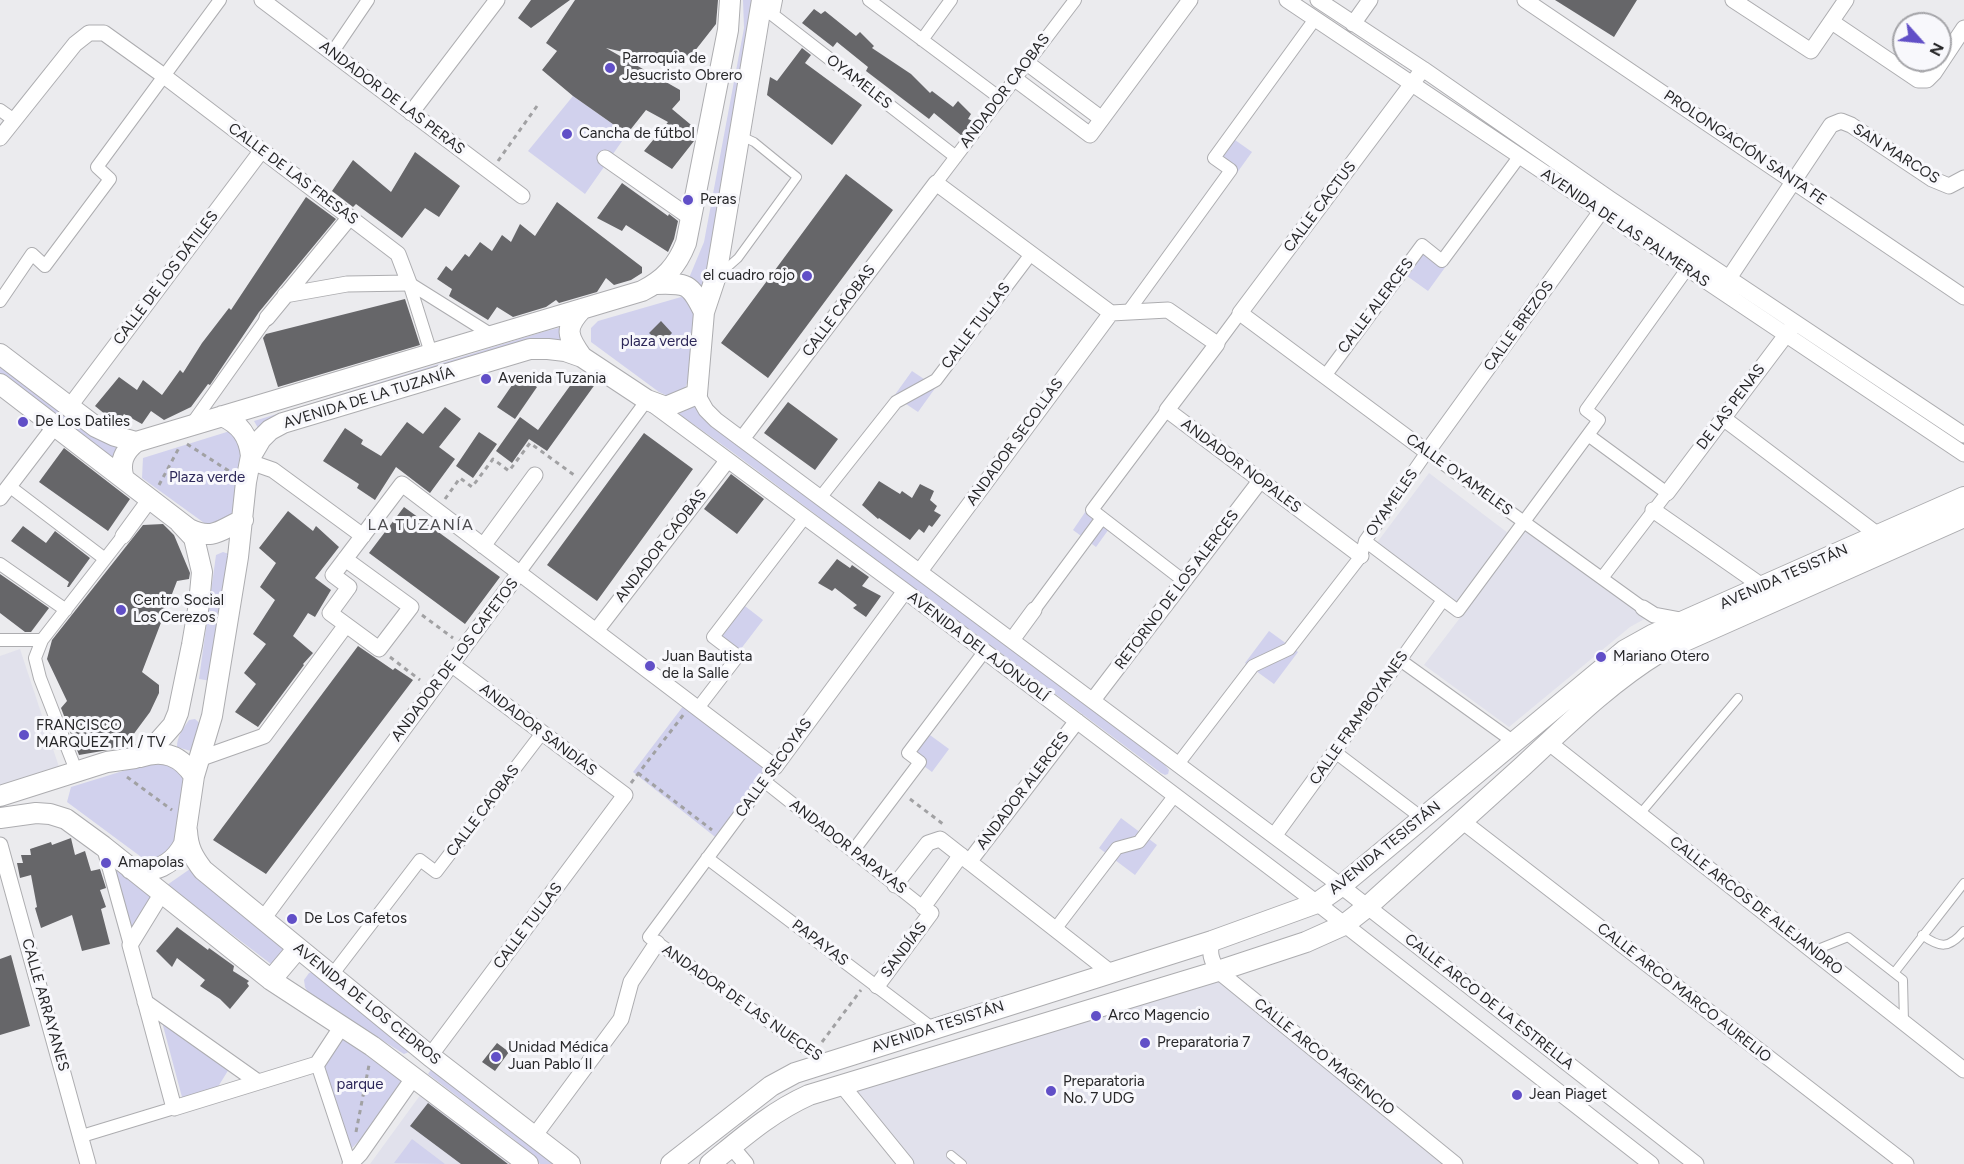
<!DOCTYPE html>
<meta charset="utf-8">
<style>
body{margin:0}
#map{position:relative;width:1964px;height:1164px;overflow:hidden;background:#ebebee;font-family:Figtree,sans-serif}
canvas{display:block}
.north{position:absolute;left:1892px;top:12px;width:60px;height:60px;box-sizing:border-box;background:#f8f8fc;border:2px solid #a4a4a8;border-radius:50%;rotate:117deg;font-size:16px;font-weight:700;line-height:24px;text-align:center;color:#272729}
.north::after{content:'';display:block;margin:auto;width:21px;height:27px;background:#614fc7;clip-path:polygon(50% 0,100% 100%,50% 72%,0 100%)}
</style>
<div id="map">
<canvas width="1964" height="1164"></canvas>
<div class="north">N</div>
</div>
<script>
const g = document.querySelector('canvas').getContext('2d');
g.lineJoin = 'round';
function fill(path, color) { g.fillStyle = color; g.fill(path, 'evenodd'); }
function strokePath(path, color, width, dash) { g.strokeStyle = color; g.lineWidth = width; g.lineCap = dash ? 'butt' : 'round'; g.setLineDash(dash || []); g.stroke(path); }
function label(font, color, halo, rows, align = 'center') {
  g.font = font + ' Figtree,sans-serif'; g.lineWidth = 6; g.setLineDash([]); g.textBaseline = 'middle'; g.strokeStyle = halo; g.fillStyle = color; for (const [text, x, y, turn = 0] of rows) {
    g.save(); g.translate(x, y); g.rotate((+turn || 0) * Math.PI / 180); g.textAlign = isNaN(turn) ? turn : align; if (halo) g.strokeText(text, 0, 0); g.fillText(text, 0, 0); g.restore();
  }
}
const built = new Path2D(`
 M1429 473 1508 533 1455 603 1376 544Z
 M1527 530 1648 617 1630 627 1509 727 1424 665Z
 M20 649 59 767 0 787V656Z
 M1211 973 1451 1164H910L848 1090Z
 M421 1094 512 1164H370Z`);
const green = new Path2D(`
 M743 0H757L705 288 689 278 704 242 744 28Z
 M573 96 627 134 585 194 528 151Z
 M1228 135 1252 152 1234 177 1210 160Z
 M1421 241 1449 262 1428 291 1400 271Z
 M695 293 693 369 685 388 670 397 659 392 591 342V328L598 321Z
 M563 327 575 338 288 425 267 444 254 421 546 331Z
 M0 365 123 447 117 463 0 374Z
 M912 371 936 387 918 412 894 396Z
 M692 403 771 468 1164 764 1169 770 1168 774 1165 775 1161 773 731 451 679 414Z
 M230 431 245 436 243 520 218 533 142 478 143 458Z
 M1090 505 1114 522 1096 547 1073 530Z
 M223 552 238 557 218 682 199 679 216 555Z
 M741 603 763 620 737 654 715 637Z
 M1269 631 1298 652 1274 684 1245 663Z
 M684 705 776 777 724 844 633 772Z
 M195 719 204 727 194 752 177 747C177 736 183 729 189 720Z
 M919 727 949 749 932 772 902 750Z
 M152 762H175L187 776 173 848 152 865 67 802 71 787Z
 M1121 818 1157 845 1135 875 1099 848Z
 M117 866 155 895 130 936 114 874Z
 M190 869 293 947 275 967 167 885Z
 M318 970 410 1048 409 1052 404 1054 309 994 305 987 304 980 309 973Z
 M162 1022 229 1069 216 1090 183 1101Z
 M342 1036 404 1078 360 1140 349 1151 322 1067Z
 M435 1064 561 1164H540L516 1141 428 1074Z
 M412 1139 445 1164 394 1163Z`);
const building = new Path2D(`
 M531 0H570L531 28 518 18Z
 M575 0H718L716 24 683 66 606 48 680 90V100L672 109 696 129 694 141 672 169 644 151 668 122 646 110 627 134 573 96 542 70 557 51 546 43Z
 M1555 0H1637L1614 37Z
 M814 9 821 14 825 11 856 36 860 32 874 46 872 48 911 74 930 93 932 91 953 107 958 101 971 114 968 119 973 121 962 136 934 113 929 119 866 71 868 67 837 42 833 47 802 23Z
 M802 48 811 55 805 63 862 105 832 145 767 95 770 77 777 81Z
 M415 152 460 186 439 217 425 208 402 238 356 204 353 207 332 191 353 160 391 192Z
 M846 174 893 210 768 378 721 343Z
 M622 183 668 216 669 214 678 221 674 239 668 252 626 225 622 231 597 218Z
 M306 197 336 219 259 312 210 385 208 384 191 407 164 420 151 411 142 424 124 414 117 424 95 406 119 377 137 390 143 380 162 395 180 370 183 373 202 343 229 308 231 310Z
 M557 202 642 267V273L631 280 614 285 606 278 597 292 559 303 556 300 546 307 513 317 497 307 488 320 449 296 452 289 437 279 446 266 452 271 465 254 469 257 480 242 492 251 502 235 511 242 520 224 535 236Z
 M405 299 420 345 278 387 263 338 266 334Z
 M661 321 672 333 662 344 649 333Z
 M580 372 596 383 547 451 529 439 512 463 496 451 520 417 538 430Z
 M519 375 537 387 515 419 497 407Z
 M788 402 838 439 815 470 764 433Z
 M445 407 461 419 439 447 455 459 430 493 396 467 375 500 357 488 359 484 323 461 345 428 363 440 361 444 381 456 407 422 423 434Z
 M479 432 497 444 473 478 456 466Z
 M644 433 693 469 597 601 547 565Z
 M64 448 130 499 108 531 39 482Z
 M731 474 764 499 737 534 704 509Z
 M879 481 900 494 902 491 912 498 920 484 934 491 930 500 937 506 934 511 941 515 932 527 929 525 924 533 919 529 910 540 879 518 878 519 862 505Z
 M404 507 500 577 465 624 369 553Z
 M288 511 313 531 316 526 339 547 315 578 331 590 315 617 308 613 293 636 313 653 303 664 304 665 258 727 235 712 256 684 244 673 266 644 253 634 275 600 260 587 276 563 259 548Z
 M163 524 174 535 190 573 189 579 177 581 142 672 159 685V693L150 712 130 739 108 750 79 755 61 708 67 701 47 659 52 640 143 525Z
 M23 526 46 543 55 531 90 558 69 587H67L69 582 11 541Z
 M837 559 850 568 852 565 869 577 862 586 881 596 866 617 853 608 857 605 835 588 832 591 818 583Z
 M0 574 49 608 31 632H25L0 613Z
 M358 646 393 670 395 668 413 680 266 874 213 840Z
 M71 838 75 855 85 851 91 871 100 869 106 888 100 890 106 907 101 909 110 944 82 951 72 915 41 928 35 908 37 907 31 875 20 878 17 863H23L21 855H31L30 849 51 842 52 845Z
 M177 927 208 950 209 948 234 966 233 971 249 981 247 983 249 986 230 1009 220 999 200 986 205 980 177 958 172 967 156 951Z
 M11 955 30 1026 0 1035V959Z
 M497 1043 509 1052 495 1071 482 1062Z
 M428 1103 508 1164H461L410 1126Z`);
const path = new Path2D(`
 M498 161 537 106
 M187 444 232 473
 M159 485 180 446
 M445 499 460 478 472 487 493 459 509 471 530 443 574 475
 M422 615 453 638
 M390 657 420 680
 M638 773 712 830
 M127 777 172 810
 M631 783 684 714
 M910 799 943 824
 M822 1042 861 990
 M356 1132 369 1065`);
const service = new Path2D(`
 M721 273 738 258 797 177 754 142 741 136
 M1640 814 1738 698
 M1922 935C1940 948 1949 949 1964 931
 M1813 951 1848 937 1903 980 1904 1022
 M1894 973 1964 883
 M951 1155 962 1164`);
const pedestrian = new Path2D(`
 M869 0 1000 98
 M761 8 773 15 956 157
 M773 15 776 0
 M922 40 951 0
 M332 53 368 0
 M0 110 14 120
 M936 183 1075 0
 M409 283 492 335
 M409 283 431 353
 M0 301 32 254 45 266 110 179 97 167 220 0
 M1128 312 1231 170 1214 158 1315 19
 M1217 344 1240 313
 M1325 376 1422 245 1442 261 1519 157
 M1167 410 1092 510 1184 581
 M191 425 267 318
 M1588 435 1667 493 1602 578
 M9 486 105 559
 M820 498 896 402 936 380 1031 254
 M1365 541 1458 611 1599 420 1586 410 1687 269
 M0 564 66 610
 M519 573 647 400
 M1034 610 1102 518
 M0 640H42
 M1400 660 1514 742
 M698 708 738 656 713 637 805 517
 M1178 764 1253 666 1289 649 1361 556 1365 541 1427 452 1643 608
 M775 767 649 937 826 1062
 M77 773 40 678 35 658 42 640 123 536
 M764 781 928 911
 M1422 818 1335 752 1443 600
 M103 848 130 945
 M853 851 920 762 908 753 984 652
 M707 858 933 1029
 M1056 928 1117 848 1139 842 1175 795
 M332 975 420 860 436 872 542 733
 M317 1064 350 1164
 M82 1136 174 1108`);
const minor = new Path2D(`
 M262 0 522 196
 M1287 0 1964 454
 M1318 0 1423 69 1610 199 1964 435
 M1525 0 1964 297
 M1733 0 1811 51 1846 0
 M1832 22 1918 80H1927L1934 73 1964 28
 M1353 24 1370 0
 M1027 63 1102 119
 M1423 69 1240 313 1427 452 1610 199
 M1015 79 1090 135 1190 0
 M411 113 497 0
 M0 138 75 44 89 33H104L164 76 398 254 409 283 347 284 285 295
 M605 158 691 218
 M1729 278 1831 125 1841 121 1851 125 1932 179 1949 186 1964 178
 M267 318 350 217
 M697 394 706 410 716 420 1341 886 1696 1164
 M652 404 905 591 1317 903 1651 1164
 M70 406 262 150
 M1723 418 1878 535
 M742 439 936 183 1111 313 1168 310 1217 344 1167 410 1361 556
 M250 462 273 470 363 536
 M1667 493 1792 327
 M0 498 55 426
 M1653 510 1762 586
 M123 536 150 499
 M483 546 535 475
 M345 559 411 607 379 649 330 613 349 587 333 575 402 484 775 767 905 591
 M920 571 1111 313
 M1643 608 1654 615 1686 621
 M596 631 727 461
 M1012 640 1034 610
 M1093 700 1260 481
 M1548 742 1964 1070
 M199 759 264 736 346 625
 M1462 821 1906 1164
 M1274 836 1335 752
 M0 845 88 1164
 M969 862 1077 721
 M895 885 928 843 940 839 1110 972
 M162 893 130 945 174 1108 317 1064 342 1026
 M923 907 961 855
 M263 919 519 573
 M1212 941C1209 953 1211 960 1218 971L1455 1164
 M877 986 931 913
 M145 1002 258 1082
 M430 1056 625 795 451 664
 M841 1084 906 1164
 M535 1135 621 1019 631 982 657 943
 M731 1146 746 1164
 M350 1164 360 1154 414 1077`);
const tertiary = new Path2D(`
 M656 284C687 283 690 283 704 312
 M0 354 96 427 115 436 136 442
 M582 357C567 336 564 328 582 309
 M0 384 189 529C214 541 221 529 243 520
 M222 416C240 424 249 436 251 456
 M124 479C119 464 123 452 136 442L642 291C664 280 677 266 686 243L728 30 730 0
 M140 757C164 749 181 756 194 776
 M0 796 107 762 135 758 158 742 173 725 178 713 192 645 199 604 202 572 194 538 180 523
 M0 818 36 813 50 814 66 819 103 846 271 980 372 1046 528 1164
 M187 831C188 848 193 857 203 870L430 1056 570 1164
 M131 869C154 874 173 865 184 844L194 776 212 716 238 557 246 482 251 456 261 439 270 430 283 423 530 349H548L565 351 582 357 647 400 666 407 697 394 704 312 716 276 762 0
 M271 980 298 948
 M671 1164 771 1086 795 1073 1212 941 1317 903 1341 886 1625 650 1652 635 1964 497
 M710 1164C742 1138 771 1112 809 1095L1218 971 1306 942 1344 925 1367 907C1419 860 1471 813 1523 766 1566 726 1609 683 1660 652L1964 517`);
const markers = [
 [610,68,6,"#614fc7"],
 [567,134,6,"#614fc7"],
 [688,200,6,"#614fc7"],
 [807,276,6,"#614fc7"],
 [486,379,6,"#614fc7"],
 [23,422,6,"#614fc7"],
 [121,610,6,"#614fc7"],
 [1601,657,6,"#614fc7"],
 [650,666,6,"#614fc7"],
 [24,735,6,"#614fc7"],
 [106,863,6,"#614fc7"],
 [292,919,6,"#614fc7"],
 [1096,1016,6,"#614fc7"],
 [1145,1043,6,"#614fc7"],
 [496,1057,6,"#614fc7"],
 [1051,1091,6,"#614fc7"],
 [1517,1095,6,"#614fc7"]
];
const poiNames = [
 ["Parroquia de",622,59],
 ["Jesucristo Obrero",622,76],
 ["Cancha de fútbol",579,134],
 ["Peras",700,200],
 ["el cuadro rojo",795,276,"right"],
 ["Avenida Tuzania",498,379],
 ["De Los Datiles",35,422],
 ["Centro Social",133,601],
 ["Los Cerezos",133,618],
 ["Juan Bautista",662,657],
 ["de la Salle",662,674],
 ["Mariano Otero",1613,657],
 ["FRANCISCO",36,726],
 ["MARQUEZ TM / TV",36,743],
 ["Amapolas",118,863],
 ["De Los Cafetos",304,919],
 ["Arco Magencio",1108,1016],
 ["Preparatoria 7",1157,1043],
 ["Unidad Médica",508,1048],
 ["Juan Pablo II",508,1065],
 ["Preparatoria",1063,1082],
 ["No. 7 UDG",1063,1099],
 ["Jean Piaget",1529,1095]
];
const streetNames = [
 ["OYAMELES",859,82,38],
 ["ANDADOR CAOBAS",1005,91,-53],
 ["ANDADOR DE LAS PERAS",392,98,37],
 ["PROLONGACIÓN SANTA FE",1745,148,34],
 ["SAN MARCOS",1896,154,32],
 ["CALLE DE LAS FRESAS",293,174,37],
 ["CALLE CACTUS",1320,207,-53],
 ["AVENIDA DE LAS PALMERAS",1625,228,34],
 ["CALLE DE LOS DÁTILES",166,278,-53],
 ["CALLE ALERCES",1376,306,-53],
 ["CALLE CAOBAS",839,311,-53],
 ["CALLE TULLAS",976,326,-53],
 ["CALLE BREZOS",1519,326,-54],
 ["AVENIDA DE LA TUZANÍA",369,398,-17],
 ["DE LAS PENAS",1731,407,-53],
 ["ANDADOR SECOLLAS",1015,442,-54],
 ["ANDADOR NOPALES",1241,466,37],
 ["CALLE OYAMELES",1459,475,36],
 ["OYAMELES",1392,503,-55],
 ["ANDADOR CAOBAS",661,546,-52],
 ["AVENIDA TESISTÁN",1784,577,-24],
 ["RETORNO DE LOS ALERCES",1177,590,-53],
 ["AVENIDA DEL AJONJOLÍ",978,647,37],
 ["ANDADOR DE LOS CAFETOS",455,660,-53],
 ["CALLE FRAMBOYANES",1359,718,-55],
 ["ANDADOR SANDÍAS",538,730,37],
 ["CALLE SECOYAS",774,768,-54],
 ["ANDADOR ALERCES",1023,791,-53],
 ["CALLE CAOBAS",483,811,-53],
 ["ANDADOR PAPAYAS",848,847,38],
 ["AVENIDA TESISTÁN",1385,848,-39],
 ["CALLE ARCOS DE ALEJANDRO",1756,906,38],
 ["CALLE TULLAS",528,926,-53],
 ["PAPAYAS",820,943,37],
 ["SANDÍAS",904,950,-53],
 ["CALLE ARCO MARCO AURELIO",1684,993,38],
 ["CALLE ARCO DE LA ESTRELLA",1489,1002,38],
 ["ANDADOR DE LAS NUECES",742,1003,35],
 ["AVENIDA DE LOS CEDROS",367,1004,39],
 ["CALLE ARRAYANES",45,1005,74],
 ["AVENIDA TESISTÁN",938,1027,-18],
 ["CALLE ARCO MAGENCIO",1324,1057,39]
];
const parkNames = [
 ["plaza verde",659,342],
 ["Plaza verde",207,478],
 ["parque",360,1085]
];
const neighbourhoodNames = [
 ["LA TUZANÍA",421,525]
];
fill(built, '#e1e1ec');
fill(green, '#d1d1ed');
fill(building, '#666669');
strokePath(service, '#adadb0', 10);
strokePath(pedestrian, '#adadb0', 14);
strokePath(minor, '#adadb0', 17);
strokePath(tertiary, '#adadb0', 22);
strokePath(path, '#a1a1a3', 3, [4.5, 4.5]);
strokePath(service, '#fff', 8);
strokePath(pedestrian, '#fff', 12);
strokePath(minor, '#fff', 15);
strokePath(tertiary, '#fff', 20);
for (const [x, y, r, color] of markers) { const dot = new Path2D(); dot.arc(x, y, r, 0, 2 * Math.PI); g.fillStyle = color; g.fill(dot); strokePath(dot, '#f8f8fc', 2); }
label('15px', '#272729', '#f8f8fc', poiNames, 'left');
label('15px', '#272729', '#f8f8fc', streetNames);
label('15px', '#2d2859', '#f8f8fc', parkNames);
g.letterSpacing = '1.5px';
label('16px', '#4e4e51', '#f8f8fc', neighbourhoodNames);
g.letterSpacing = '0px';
</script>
